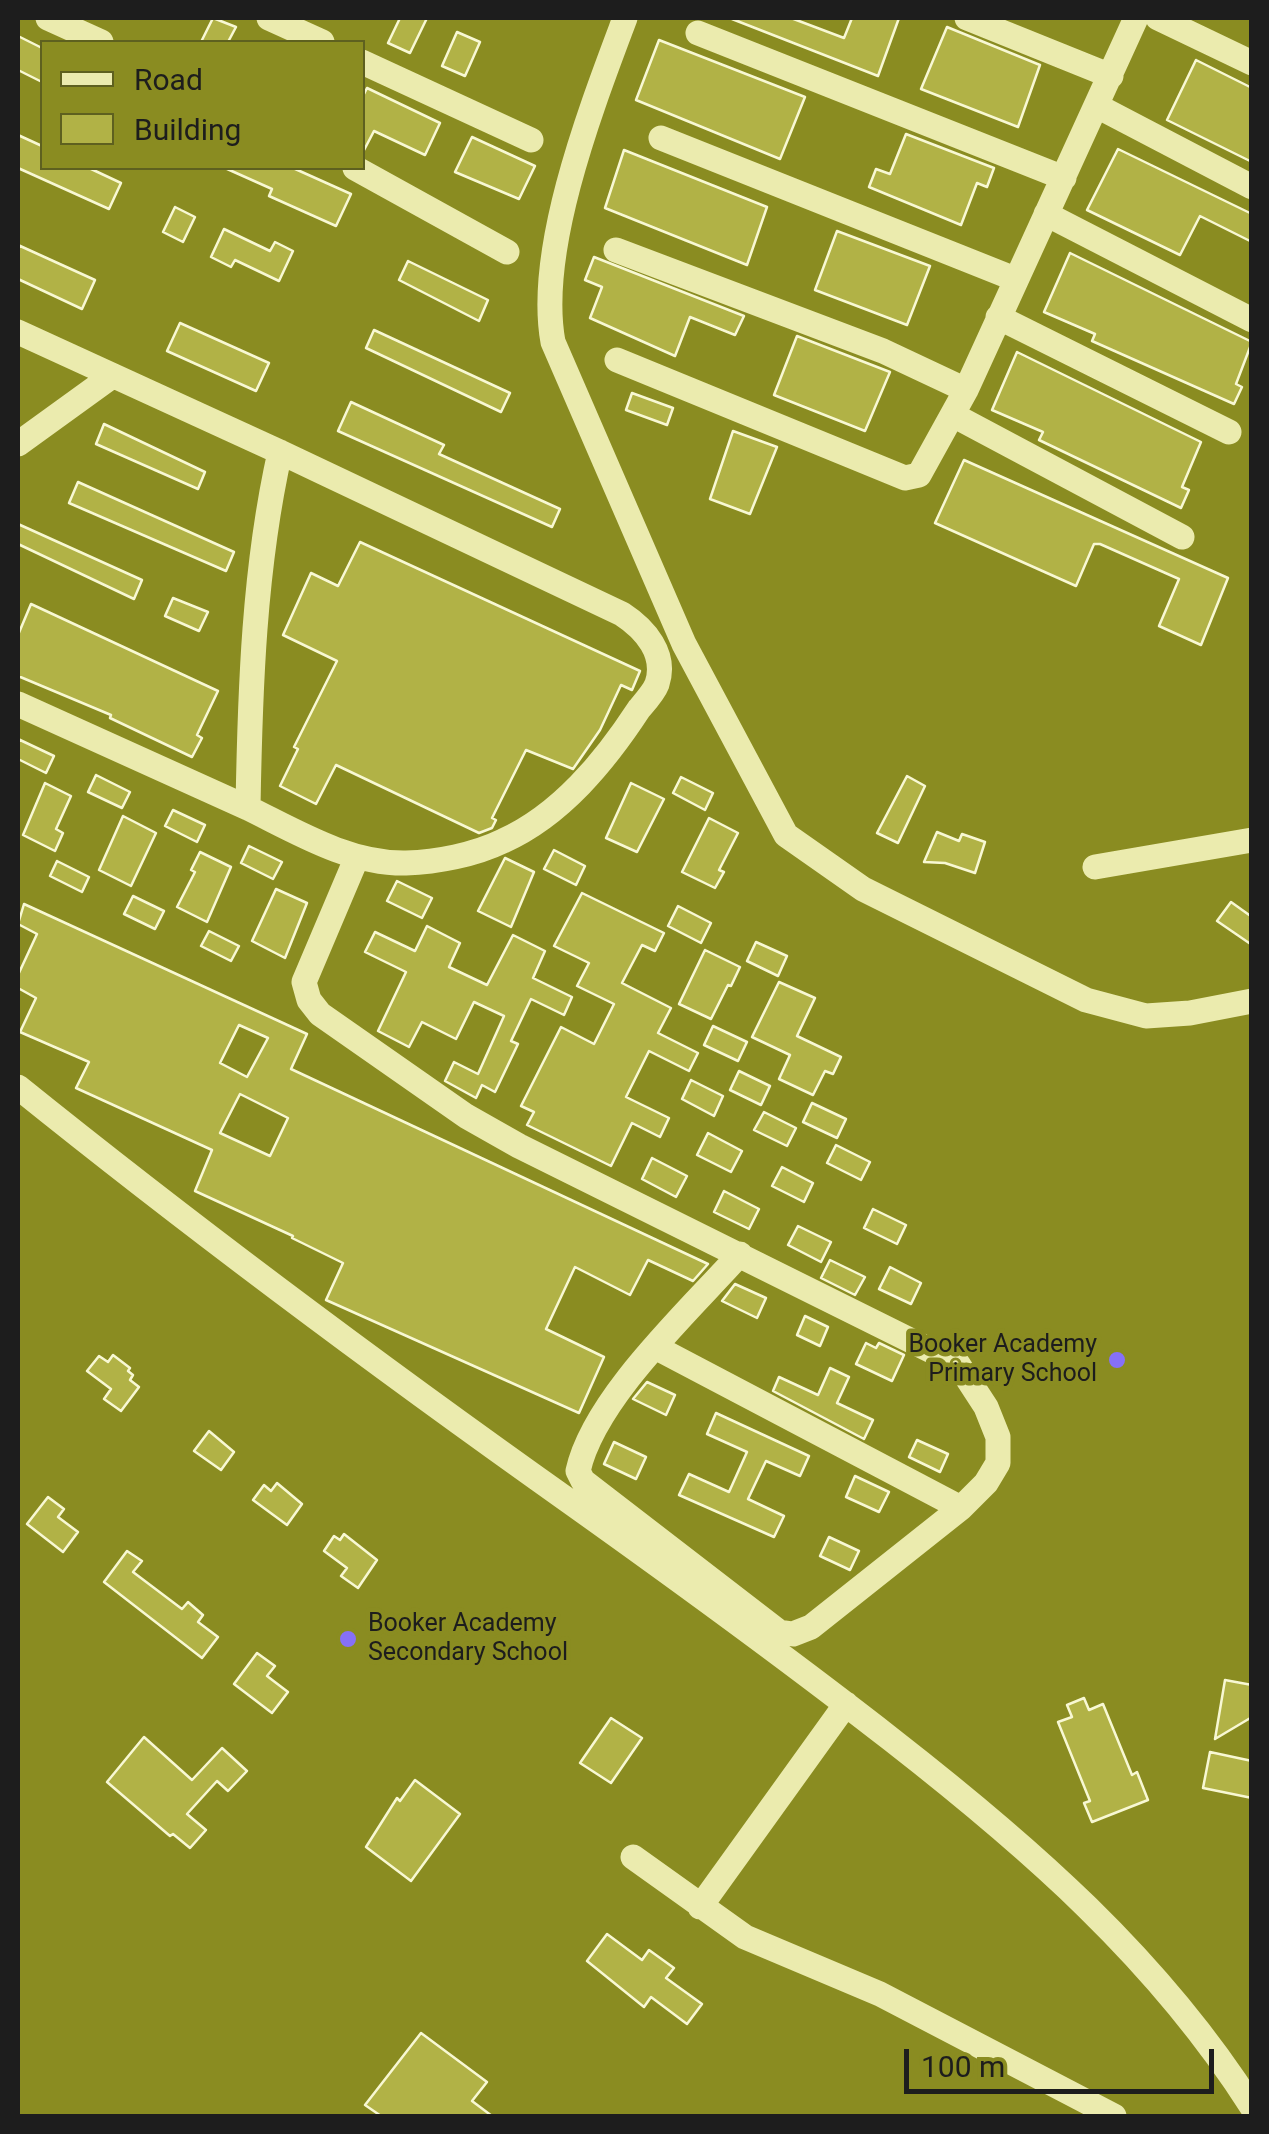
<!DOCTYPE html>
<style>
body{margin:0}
#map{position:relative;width:1269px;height:2134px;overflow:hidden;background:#8a8c21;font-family:Roboto,sans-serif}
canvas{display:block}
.frame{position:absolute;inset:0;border:20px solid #1d1d1d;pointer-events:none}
.legend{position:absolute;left:40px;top:40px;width:325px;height:130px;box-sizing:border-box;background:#8a8c21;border:2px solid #5e601f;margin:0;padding:12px 18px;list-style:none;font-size:30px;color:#1d1d1d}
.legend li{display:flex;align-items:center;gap:20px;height:50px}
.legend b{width:50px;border:2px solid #5e601f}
.scale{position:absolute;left:904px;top:2049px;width:310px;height:45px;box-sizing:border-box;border:5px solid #1d1d1d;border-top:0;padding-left:12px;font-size:30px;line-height:35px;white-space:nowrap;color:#1d1d1d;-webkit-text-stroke:8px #8a8c21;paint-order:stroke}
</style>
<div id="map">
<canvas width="1269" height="2134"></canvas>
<div class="frame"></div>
<ul class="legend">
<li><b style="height:12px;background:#ebebae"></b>Road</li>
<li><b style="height:28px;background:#b1b246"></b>Building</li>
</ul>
<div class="scale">100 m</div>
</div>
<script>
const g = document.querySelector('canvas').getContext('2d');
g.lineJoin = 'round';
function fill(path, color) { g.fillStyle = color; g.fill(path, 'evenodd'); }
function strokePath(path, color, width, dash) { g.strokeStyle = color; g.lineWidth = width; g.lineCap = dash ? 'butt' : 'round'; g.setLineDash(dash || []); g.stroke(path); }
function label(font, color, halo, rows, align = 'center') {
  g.font = font + ' Roboto,sans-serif'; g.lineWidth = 9; g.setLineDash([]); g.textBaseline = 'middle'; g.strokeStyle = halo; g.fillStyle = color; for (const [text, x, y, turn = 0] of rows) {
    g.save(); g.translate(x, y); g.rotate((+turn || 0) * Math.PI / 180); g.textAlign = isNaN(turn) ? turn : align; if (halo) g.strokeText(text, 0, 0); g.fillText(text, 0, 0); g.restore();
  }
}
const building = new Path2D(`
 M213 18 236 27 228 42H201Z
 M400 18H427L410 53 388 43Z
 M791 18 844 38 852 18H899L878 76 732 19Z
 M947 27 1040 65 1018 127 921 89Z
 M457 32 480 42 465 76 442 66Z
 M18 36 42 48V82L18 70Z
 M659 40 805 97 780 159 636 100Z
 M1196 60 1252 88V162L1167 120Z
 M367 88 440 123 425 155 374 131 362 154V98Z
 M906 134 994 168 987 187 977 183 961 225 869 187 876 169 890 174Z
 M18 135 42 146V168H89L121 183 109 209 18 168Z
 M472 137 535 166 519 199 455 172Z
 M1118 149 1252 214V242L1200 216 1180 255 1087 210Z
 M624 150 767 207 747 265 605 208Z
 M225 168H293L351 194 336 226 269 196 272 189Z
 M175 207 195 217 183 242 163 232Z
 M224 229 270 251 275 242 293 251 279 281 235 260 231 267 211 257Z
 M837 231 930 266 907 325 815 290Z
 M18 245 95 280 82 309 18 279Z
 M1070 253 1252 342 1236 384 1242 387 1234 404 1092 341 1095 334 1044 312Z
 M594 257 744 316 735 335 690 317 675 356 590 318 602 287 585 280Z
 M408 261 488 300 479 321 399 280Z
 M180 323 269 363 256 391 167 351Z
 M374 330 510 393 501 412 366 348Z
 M797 336 890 372 865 431 774 395Z
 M1017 352 1201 442 1182 487 1189 490 1181 508 1039 440 1043 432 992 410Z
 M632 393 673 408 667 425 626 410Z
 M351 402 444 445 439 454 560 509 552 527 338 431Z
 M104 424 205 472 198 489 96 444Z
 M733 431 777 447 750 514 710 499Z
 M964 460 1228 578 1201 645 1159 626 1179 579 1100 544H1094L1076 586 935 523Z
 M78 482 234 552 226 571 69 503Z
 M18 524 142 580 134 599 18 544Z
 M360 542 640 671 632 690 621 685 600 730 573 769 526 750 492 818 496 820 492 828 479 833 336 765 316 804 280 786 298 749 294 747 337 661 283 635 311 573 338 586Z
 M173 598 208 612 199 631 165 616Z
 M31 604 218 691 197 735 202 738 192 757 110 718 111 715 18 676V635Z
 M18 739 54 756 46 773 18 759Z
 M96 775 130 792 122 808 88 792Z
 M907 776 925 786 898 843 877 833Z
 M681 777 713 793 705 810 673 793Z
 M45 783 71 796 56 829 63 833 55 851 23 835Z
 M631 783 664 799 637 852 606 838Z
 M173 810 205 825 197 842 165 826Z
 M123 816 156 833 131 886 99 870Z
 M709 818 738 833 719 870 724 872 715 888 682 872Z
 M937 832 959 841 962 834 985 842 975 873 945 863 924 862Z
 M249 846 282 862 273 879 241 863Z
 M554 850 585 866 576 885 544 869Z
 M200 852 231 867 207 922 177 907 195 872 191 870Z
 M505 858 534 872 511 927 478 911Z
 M57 861 89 877 82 892 50 876Z
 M397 881 432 898 422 918 387 901Z
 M276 889 307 903 285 958 252 941Z
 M582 893 664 933 655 951 642 945 622 983 671 1008 658 1033 698 1053 689 1071 649 1051 626 1097 669 1118 660 1137 632 1123 611 1166 527 1125 534 1112 521 1106 561 1027 594 1044 614 1004 577 986 589 963 554 946Z
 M133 896 164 911 155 929 124 914Z
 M1231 902 1252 917V945L1217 921Z
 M24 904 307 1034 291 1069 708 1264 693 1281 648 1260 630 1295 575 1267 546 1329 604 1357 579 1413 326 1300 343 1263 292 1238 293 1236 195 1191 212 1150 76 1088 89 1062 20 1032 36 998 18 988V975L37 934 18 924ZM239 1025 268 1038 247 1077 220 1063ZM240 1094 288 1118 270 1156 220 1133Z
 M678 906 711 923 701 943 668 926Z
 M427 926 460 943 449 967 487 985 513 935 545 951 533 978 572 997 564 1015 531 999 511 1041 518 1044 495 1092 482 1085 476 1098 445 1081 454 1062 478 1074 504 1016 474 1002 456 1039 422 1022 409 1047 378 1031 406 972 365 952 375 932 415 951Z
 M209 931 239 946 231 961 201 946Z
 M756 942 787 956 778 976 747 961Z
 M705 950 740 967 731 986 728 985 711 1019 679 1004Z
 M779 982 815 998 797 1036 841 1057 833 1074 825 1071 813 1095 779 1079 790 1055 752 1037Z
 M713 1026 747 1042 738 1061 704 1045Z
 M739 1071 770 1086 761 1105 730 1090Z
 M691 1080 723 1096 714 1116 682 1099Z
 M812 1103 846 1119 837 1138 803 1122Z
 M764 1112 796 1128 787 1146 754 1130Z
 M708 1133 742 1151 731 1172 697 1155Z
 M836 1145 870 1162 861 1180 827 1163Z
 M652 1158 687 1176 676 1197 642 1179Z
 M782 1167 813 1183 804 1202 772 1186Z
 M724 1191 759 1209 749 1229 714 1212Z
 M873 1209 906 1225 897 1244 864 1228Z
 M798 1226 831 1242 821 1262 788 1245Z
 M830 1260 865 1277 855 1295 821 1278Z
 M890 1267 921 1283 911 1304 879 1289Z
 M735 1284 766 1298 757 1318 722 1301Z
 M805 1316 828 1327 820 1346 797 1335Z
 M866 1343 876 1348 879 1343 904 1355 892 1381 856 1364Z
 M113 1355 130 1368 128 1371 133 1375 130 1380 139 1387 121 1411 104 1399 111 1389 87 1371 99 1356 108 1362Z
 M830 1368 849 1377 837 1403 873 1420 864 1439 773 1391 779 1377 818 1395Z
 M647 1382 675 1395 666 1415 633 1399Z
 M716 1413 809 1456 800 1476 766 1461 748 1499 784 1516 774 1537 679 1495 689 1474 729 1492 747 1452 707 1434Z
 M209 1431 234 1452 221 1470 194 1451Z
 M917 1440 948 1454 940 1472 909 1457Z
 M614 1442 646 1457 636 1479 604 1464Z
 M855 1476 889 1492 879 1512 846 1497Z
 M277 1483 302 1504 287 1525 253 1500 264 1485 271 1491Z
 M48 1497 64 1509 58 1517 78 1532 63 1552 27 1524Z
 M344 1534 377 1560 358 1588 341 1576 347 1568 324 1551 334 1536 340 1540Z
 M829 1537 859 1551 850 1570 820 1556Z
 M127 1551 142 1561 133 1572 182 1609 188 1602 203 1615 198 1622 218 1637 202 1658 104 1582Z
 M257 1653 275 1666 267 1676 288 1692 272 1713 234 1684Z
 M1225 1680 1252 1685V1717L1215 1739Z
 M1084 1698 1089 1710 1103 1704 1132 1775 1137 1772 1148 1800 1092 1822 1084 1803 1090 1801 1058 1722 1072 1717 1067 1705Z
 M611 1718 642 1738 611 1783 580 1763Z
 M144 1737 192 1780 222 1748 247 1771 228 1791 217 1781 187 1814 206 1830 190 1848 173 1834 170 1836 107 1782Z
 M1210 1752 1252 1761V1798L1203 1788Z
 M415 1780 460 1814 411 1881 366 1847 397 1798 400 1801Z
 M607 1934 642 1960 649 1950 674 1968 666 1978 702 2004 687 2024 651 1997 644 2007 587 1961Z
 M421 2033 487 2082 472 2101 492 2116H381L365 2105Z`);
const minor = new Path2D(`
 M48 18 101 42
 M269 18 322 42
 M625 18C592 106 536 249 553 342L684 644 786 835 863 889 1086 1000 1146 1016 1190 1013 1252 1001
 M967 18 1111 76
 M1158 18 1252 63
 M698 33 1064 178
 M362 62 531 140
 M1097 106 1252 187
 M661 138 1015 279
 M355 168 507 252
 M1046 214 1252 320
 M616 250 883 351 966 390
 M998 317 1229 432
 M18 332 280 452 320 471 622 614C645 629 667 654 657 684 654 692 645 702 639 709 605 761 561 815 503 841 474 855 437 862 406 863 349 864 297 832 248 808 250 689 254 568 280 452
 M617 360 905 478 919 475 966 390 1136 18
 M953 415 1182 537
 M18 444 112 376
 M18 704 248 808
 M357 857 304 982 309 1000 320 1014 466 1116 519 1146 958 1364 986 1407 998 1437V1463L986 1483 961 1508 811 1627 793 1634 779 1632 583 1481 578 1471C594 1398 690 1310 740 1254
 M1095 867 1252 840
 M18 1087C198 1232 384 1370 573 1504 681 1581 787 1658 892 1740 1028 1846 1158 1959 1252 2107
 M655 1347 961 1508
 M633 1857 745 1937 880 1994 1114 2116
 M700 1907 846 1704`);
const markers = [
 [1117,1360,10,"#8670f8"],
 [348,1639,10,"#8670f8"]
];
const poiNames = [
 ["Booker Academy",1097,1346],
 ["Primary School",1097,1375],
 ["Booker Academy",368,1625,"left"],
 ["Secondary School",368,1654,"left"]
];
fill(building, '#b1b246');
strokePath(building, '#f8f8d3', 2.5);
strokePath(minor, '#ebebae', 25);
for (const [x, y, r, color] of markers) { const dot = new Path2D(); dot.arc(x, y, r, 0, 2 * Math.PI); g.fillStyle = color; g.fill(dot); strokePath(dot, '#8a8c21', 4); }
label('25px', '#1d1d1d', '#8a8c21', poiNames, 'right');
</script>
